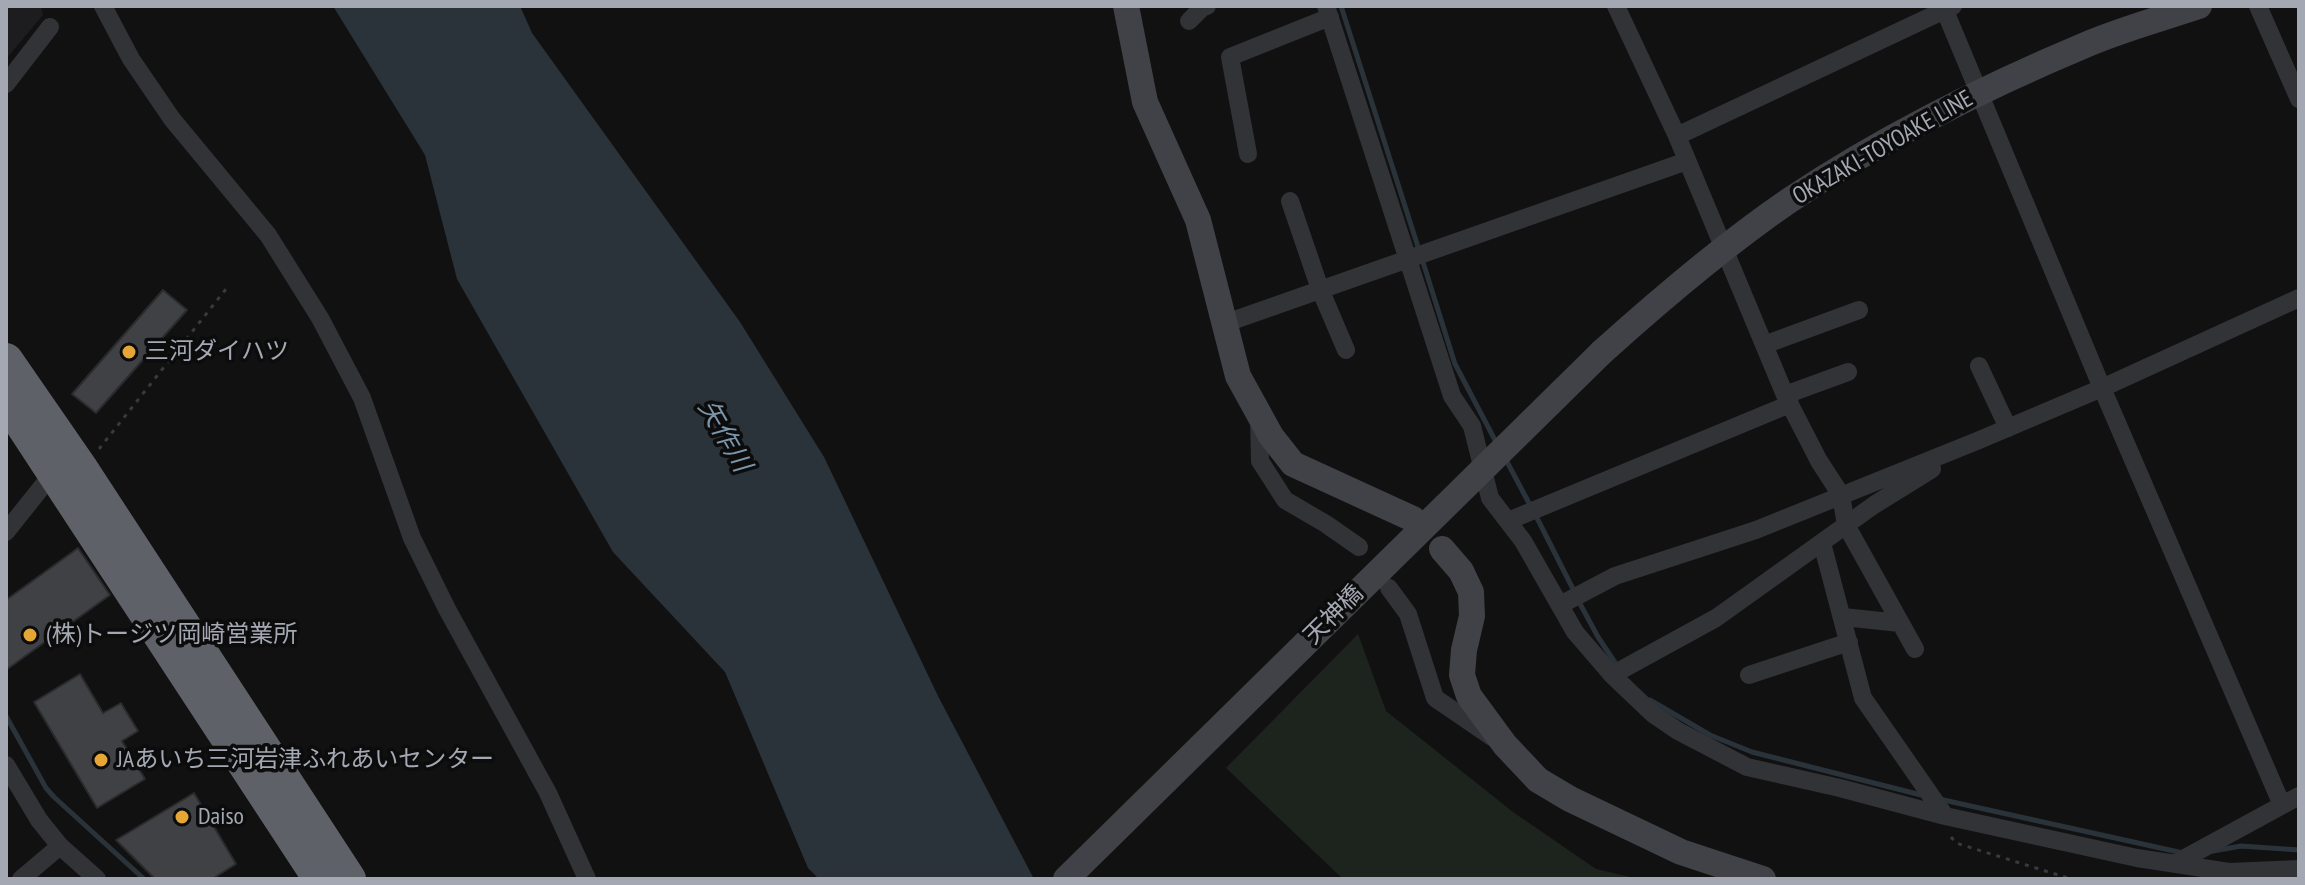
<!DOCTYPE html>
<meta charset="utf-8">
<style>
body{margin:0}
#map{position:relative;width:2305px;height:885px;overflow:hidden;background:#111112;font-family:"PT Sans Narrow",sans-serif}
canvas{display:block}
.frame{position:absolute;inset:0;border:8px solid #a3a8b2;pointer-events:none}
</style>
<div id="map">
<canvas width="2305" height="885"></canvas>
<div class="frame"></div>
</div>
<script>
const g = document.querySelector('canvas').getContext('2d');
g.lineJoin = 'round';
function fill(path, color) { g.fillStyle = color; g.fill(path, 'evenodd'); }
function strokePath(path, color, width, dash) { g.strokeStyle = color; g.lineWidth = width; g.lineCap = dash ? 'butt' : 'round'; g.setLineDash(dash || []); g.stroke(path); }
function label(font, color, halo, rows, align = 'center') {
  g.font = font + ' "PT Sans Narrow","Noto Sans JP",sans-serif'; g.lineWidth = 7; g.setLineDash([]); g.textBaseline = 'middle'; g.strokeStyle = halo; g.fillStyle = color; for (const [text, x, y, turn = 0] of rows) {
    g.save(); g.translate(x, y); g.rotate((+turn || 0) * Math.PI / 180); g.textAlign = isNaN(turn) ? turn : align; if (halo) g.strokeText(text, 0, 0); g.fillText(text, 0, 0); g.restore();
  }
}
const built = new Path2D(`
 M6 6H41L43 15 6 59Z`);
const green = new Path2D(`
 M1358 634 1386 711 1513 812 1596 869 1639 879H1343L1226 768Z`);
const water = new Path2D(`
 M333 6H520L532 33 740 322 824 457 938 696 1034 879H819L808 868 725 672 613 552 457 279 425 155Z`);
const stream = new Path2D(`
 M1341 6 1419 250
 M1422 259 1455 364 1496 442
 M1505 458 1530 505
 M1535 514 1574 591
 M1578 600 1598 637 1618 667
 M1650 700 1710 735 1752 752 1925 796
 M6 716 46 788 54 797 144 879
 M1939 799 2183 853
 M2213 851 2241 846 2299 850`);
const building = new Path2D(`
 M163 290 187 310 96 413 72 394Z
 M78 548 110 595 6 670V600Z
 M80 674 103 713 121 703 138 731 122 741 145 779 97 808 34 702Z
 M194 793 236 864 212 879H155L116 840Z`);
const path = new Path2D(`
 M99 449 226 289
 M1951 837 1956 843 2071 879`);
const street = new Path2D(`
 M103 6 131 59 172 119 268 235 320 318 362 398 412 538 447 609 548 793 587 879
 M1326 6 1452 396 1472 426 1490 498 1523 541 1575 632 1612 675 1653 714 1678 731 1747 767 1840 788 1945 816 2137 858 2229 872 2299 869
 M1616 6 1677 136 1785 395 1819 461 1841 495 1846 525 1915 649
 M1943 6 2102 388 2282 805
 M2258 6 2299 99
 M1189 21 1203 7 1207 6
 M6 84 50 27
 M1677 136 1953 6
 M1248 154 1230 57 1330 17
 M1290 201 1320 289 1346 350
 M1226 323 1687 161
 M1764 345 1859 310
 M1979 366 2008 428
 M1785 395 1848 372
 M1259 418 1260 461 1285 500 1326 524 1359 547
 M1508 521 1790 404
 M6 532 53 473
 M1822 543 1863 698 1945 816
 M1389 588 1408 614 1435 698 1492 737
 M1560 605 1615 576 1756 530 1977 441 2102 388 2299 298
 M1843 617 1900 623
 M1612 675 1716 618 1874 505 1932 469
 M1749 675 1849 642
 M6 765 39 820 60 846 97 879
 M2176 863 2299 796
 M21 879 60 846`);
const secondary = new Path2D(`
 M1126 6 1145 102 1198 220 1238 376 1271 436 1293 464 1413 519
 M1602 352C1662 298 1724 245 1790 200 1884 137 1987 86 2090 43 2126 28 2163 18 2199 6
 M1442 549 1461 571 1471 592 1472 616 1464 650 1462 675 1469 696 1505 745 1538 780 1570 799 1681 852 1763 879`);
const highway = new Path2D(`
 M6 360 82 470 349 879
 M6 400 320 879`);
const secondaryBridge = new Path2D(`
 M1066 879 1602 352`);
const markers = [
 [129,352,8,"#e5a636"],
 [30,635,8,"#e5a636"],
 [101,760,8,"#e5a636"],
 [182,817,8,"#e5a636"]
];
const streetNames = [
 ["OKAZAKI-TOYOAKE LINE",1883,148,-30],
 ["天神橋",1334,615,-45]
];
const poiNames = [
 ["三河ダイハツ",145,352],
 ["(株)トージツ岡崎営業所",46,635],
 ["JAあいち三河岩津ふれあいセンター",117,760],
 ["Daiso",198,817]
];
const waterNames = [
 ["矢作川",724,436,60]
];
fill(built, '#1d1d1f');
fill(green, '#1d241e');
fill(water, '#2b333a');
strokePath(stream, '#2b333a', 5);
fill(building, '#404145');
strokePath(building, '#2b2b2e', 2);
strokePath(path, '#383a3e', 3, [4, 6]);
strokePath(street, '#323337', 18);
strokePath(secondary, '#404247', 26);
strokePath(highway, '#5e6167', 34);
strokePath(secondaryBridge, '#404247', 26);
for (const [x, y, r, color] of markers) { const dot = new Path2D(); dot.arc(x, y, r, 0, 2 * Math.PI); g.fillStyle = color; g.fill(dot); strokePath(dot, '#0c0c0d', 3); }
label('24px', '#a3a8b2', '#0c0c0d', streetNames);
label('24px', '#a3a8b2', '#0c0c0d', poiNames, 'left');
label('italic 26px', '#7b96ab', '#0c0c0d', waterNames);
</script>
